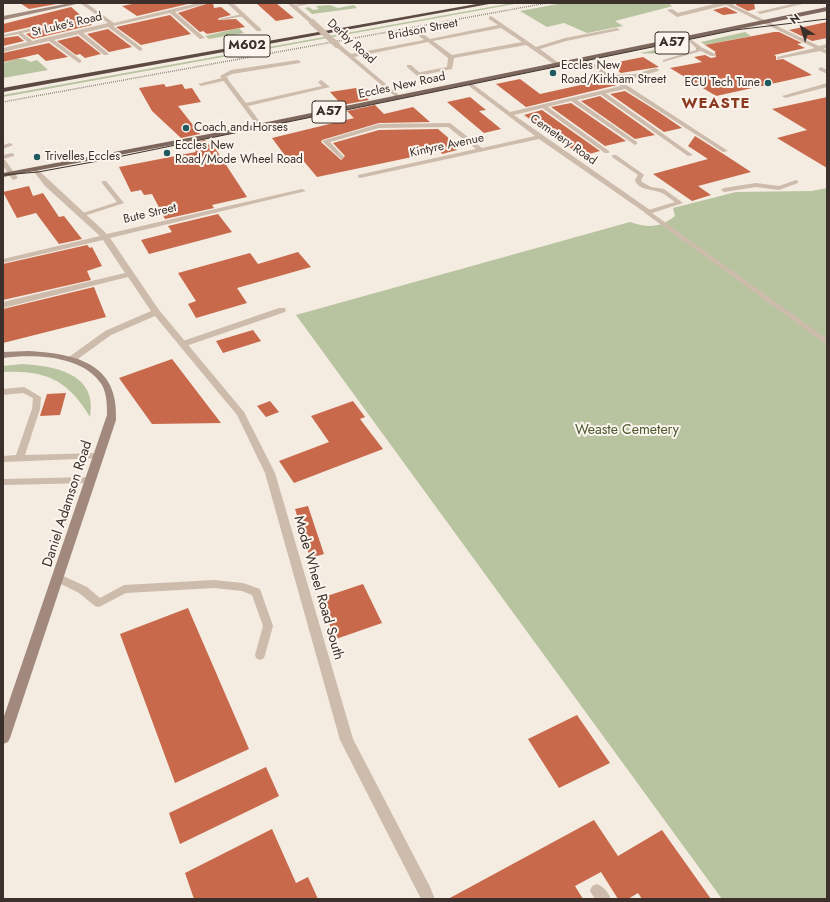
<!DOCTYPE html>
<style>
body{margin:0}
#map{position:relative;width:830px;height:902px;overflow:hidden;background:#f4ebe1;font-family:Jost,sans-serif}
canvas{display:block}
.frame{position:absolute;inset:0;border:4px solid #3b302b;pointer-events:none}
.north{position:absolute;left:782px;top:8px;width:40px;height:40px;-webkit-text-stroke:3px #fbf5ee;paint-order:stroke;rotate:322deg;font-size:11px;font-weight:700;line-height:16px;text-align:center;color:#3b302b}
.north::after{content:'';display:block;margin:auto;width:14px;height:18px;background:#3b302b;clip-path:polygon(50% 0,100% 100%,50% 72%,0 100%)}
</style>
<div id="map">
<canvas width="830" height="902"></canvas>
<div class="frame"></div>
<div class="north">N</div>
</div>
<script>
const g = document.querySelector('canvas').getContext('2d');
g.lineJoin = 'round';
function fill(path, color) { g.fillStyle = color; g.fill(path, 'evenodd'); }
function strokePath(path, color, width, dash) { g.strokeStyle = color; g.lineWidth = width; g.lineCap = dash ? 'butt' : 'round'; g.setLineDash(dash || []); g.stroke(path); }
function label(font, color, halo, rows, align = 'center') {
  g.font = font + ' Jost,sans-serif'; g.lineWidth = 4; g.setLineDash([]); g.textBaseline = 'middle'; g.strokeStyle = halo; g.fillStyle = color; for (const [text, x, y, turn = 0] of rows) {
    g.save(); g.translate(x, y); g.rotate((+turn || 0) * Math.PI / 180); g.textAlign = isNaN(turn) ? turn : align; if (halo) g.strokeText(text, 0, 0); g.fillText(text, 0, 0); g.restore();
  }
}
const green = new Path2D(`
 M512 3H520L3 97V95Z
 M563 3H670V5L673 6 615 21 623 26 587 33 564 23 547 27 520 11Z
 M330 5 338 8 354 5 357 8 312 14 305 8 309 7 313 10 319 9 316 6Z
 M239 28 244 33 209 39 205 36Z
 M745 32 751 36 705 45 701 42Z
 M687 44C683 52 650 55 640 53Z
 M16 59H25L31 62 37 60 48 70 3 78V63Z
 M827 188V899H722L296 315 630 222C649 228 659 228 675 216L673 208 736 192 812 191Z
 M22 364C56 366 98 374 90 417 68 380 46 370 3 372V366Z`);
const building = new Path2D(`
 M20 3H62L29 9Z
 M137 3H192L137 16 122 6Z
 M209 3H213L214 8 221 7 231 15 219 18 218 20 236 19 245 27 207 34 203 31 200 32 178 13Z
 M256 3H276L294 18 276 21Z
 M737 3H754L755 9 748 11 736 5Z
 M71 7 92 25 33 39 26 34 42 30 43 26 37 24 35 26 3 33V24Z
 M726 7 738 13 723 15 713 10Z
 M170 15 191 34 141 45 116 27Z
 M827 22V38L812 41 789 30Z
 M108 29 132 47 109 52 87 34Z
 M774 32H779L802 43 797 44 805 48 774 55 776 56V60L783 59 812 75 716 96 670 68 702 62 694 57 705 55 711 58 716 57 715 52H716L705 45Z
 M18 36 24 41 3 46V38Z
 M78 36 101 54 85 58 80 54 76 55 57 41Z
 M49 43 68 57 46 61 38 54 3 62V53Z
 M643 57 659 67 621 73 608 64Z
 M520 79 540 94 608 79 617 85 526 107 496 84Z
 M164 84 166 87 182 84 185 89 192 88 201 102 178 106 200 134 181 138 152 111 139 88Z
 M356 88 369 100 342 105 330 92Z
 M625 91 657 111 682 128 664 132 610 94Z
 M600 96 655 135 635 139 581 101Z
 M470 97 486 110 479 111 501 129 484 133 447 102Z
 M827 97V168L777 138 807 130 772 109Z
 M571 103 626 141 605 146 551 107Z
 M375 105 384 114 413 107 430 122 379 123 322 140 321 142 341 160 345 156 333 143 379 130 438 129 458 146 453 147 457 150 442 154 440 151 417 156 317 177 301 158 289 161 272 138 354 118 347 111Z
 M542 110 600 151 582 156 524 115Z
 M695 136 725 155 751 172 698 186 711 195 692 201 653 174 708 159 688 146Z
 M205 140 212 148H215L247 197 212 205 214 208 165 219 152 194 144 195 141 190 131 192 119 167 196 152 187 144Z
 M29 186 33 196 43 193 59 217 64 216 82 239 59 244 36 213 17 218 3 192Z
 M218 214 232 232 149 254 141 240 172 232 168 226Z
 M87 245 90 248 92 247 102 266 87 271 91 280 3 300V264Z
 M298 252 311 267 237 288 247 303 196 318 188 304 196 301 178 273 250 253 258 264Z
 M94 287 106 317 3 343V309Z
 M253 330 261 341 223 353 216 341Z
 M172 359 221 423 152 424 119 378Z
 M66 393 60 415 40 416 47 394Z
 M270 401 279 412 266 417 257 406Z
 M353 401 365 417 360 419 383 449 294 483 279 461 329 442 311 416Z
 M308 506 324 554 310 558 295 509Z
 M363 584 382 623 336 639 318 599Z
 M188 608 249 749 175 783 120 634Z
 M577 715 610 763 559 788 528 739Z
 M266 767 279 796 180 844 169 813Z
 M594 820 618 856 662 830 711 899H642L638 893 628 899H618L601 872 575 886 583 899H448Z
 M272 829 296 883 308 877 318 899H194L185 873Z`);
const lane = new Path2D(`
 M304 3H314L294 7 292 6Z
 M243 14H245V16L221 20 219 19Z
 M38 25 42 27V29L22 33 34 42V44H30L18 34 3 37V35L37 27 36 26Z
 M77 31H81L108 53V55H104L77 33Z
 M688 37 701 47 715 54V56H711L701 51 663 62V60L696 50V48L686 38Z
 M827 44V48L818 49 815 47Z
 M407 65H411L420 73V75H416L407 67Z
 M821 67 827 70V74L819 70 818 69Z
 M656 68 659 70 658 71 641 76 645 78 642 80 633 77 611 79 608 77 611 75 635 74Z
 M226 77 228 78V80L201 86 198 84Z
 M827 83V87L785 98 782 96Z
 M600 92H604L693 155 688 156 600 94Z
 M541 105H545L609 151V153H605L541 107Z
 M612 155H616L643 174 644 175 641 180 642 182 651 187 664 189 683 203 652 213 827 339V345L645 213V211L675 202C670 199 664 193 659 192 651 189 638 190 635 180L638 175 612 157Z
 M796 180 798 181V183L779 190 756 187 724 192 721 190 724 188 756 183 779 186Z
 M102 181H106L124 203 84 216H80V214L117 202 102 183Z
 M279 308H285L286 310 285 312 186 346H180L179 344 180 342Z
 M24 387 41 397 40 409 25 455 99 453 102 454 104 456 102 458 3 462V456L16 455 32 409 33 398 23 393 3 395V389Z
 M91 477 96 480 91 483 3 485V479Z
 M59 574 87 587 100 598 124 585 214 580 243 583 260 589 273 626 265 655 264 658 260 660 256 658 255 655 263 626 252 595 242 591 214 588 126 593 99 607 95 606 79 593 55 581 54 578 55 575Z
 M424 883 429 885 435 899H421L417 890 419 885Z
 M597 884C604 887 608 892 611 899H595L590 891 592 886Z`);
const street = new Path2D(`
 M80 3H86L114 23 198 3H208L175 12 205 38 200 39 170 13 113 26 142 48V50L140 51 108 27 54 40 81 60V62L79 63 49 41 3 52V48L108 23Z
 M227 3H233L261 29V31H257Z
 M287 3H293L314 21V23H310Z
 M718 3H736L733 5 827 50V54L820 51 777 59V57L815 48 726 5 677 17 667 10 672 9 678 13Z
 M796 3H807L760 14 757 12Z
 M491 16 536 47 565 38 617 28 620 30 566 41 540 49 560 64V66L558 67 526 45 454 58 452 69 418 76 416 75V73L447 67 448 58 428 42 354 57 400 96 401 97 398 99 334 45 339 44 351 54 424 40 414 32V30L416 29 430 39 498 25 489 19V17ZM501 28 522 42 452 55 433 41Z
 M585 58 728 151 723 152 625 89 577 100 637 142V144L635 145 571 101 514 115 650 210 651 212 647 214 539 139 360 178 358 177V175L476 149 448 127 379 128 330 142 344 157 341 159 322 141 379 124 450 123 482 148 535 136 465 83 470 82 510 112 621 86 583 61 582 60Z
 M298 60 301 62 300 63 232 74 226 77 246 103 322 86 318 82 321 80 330 87 248 106 263 126 260 128 258 127 220 76 231 70Z
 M10 143 13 145 3 149V145Z
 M12 153 14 154V156L3 159 5 160 18 178 14 180 12 179 3 166V155Z
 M35 167 107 234 302 189 306 191 110 238 159 310 244 412 275 473 353 739 429 885 431 890 429 895 424 897 419 895 340 740 265 473 237 415 155 316 111 335 75 361H69L68 359 69 357 105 331 151 311 128 277 3 308V302L125 273 103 240 3 263V259L100 236 45 186 32 169Z`);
const secondary = new Path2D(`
 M70 3H81L3 20V16Z
 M29 351C76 354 119 363 116 420L10 738 8 742 3 744V719L107 415C107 406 107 394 102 385 83 355 34 354 3 358V352Z`);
const primary = new Path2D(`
 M827 7V11L209 138 3 177V173L209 134Z`);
const highway = new Path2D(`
 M482 3H495L3 92V88Z`);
const tram = new Path2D(`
 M3 175 38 172 98 161 735 30 827 19`);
const rail = new Path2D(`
 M3 102 547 3`);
const streetBridge = new Path2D(`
 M312 22 337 45`);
const markers = [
 [553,73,4,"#1f5a5e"],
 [768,83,4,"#1f5a5e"],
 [186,128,4,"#1f5a5e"],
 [167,153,4,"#1f5a5e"],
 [37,157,4,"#1f5a5e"]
];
const farStreetnames = [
 ["St Luke's Road",67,25,-13],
 ["Bridson Street",423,30,-11],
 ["Derby Road",351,42,42],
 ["Eccles New Road",402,86,-12],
 ["Cemetery Road",563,140,35],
 ["Kintyre Avenue",447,146,-12],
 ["Bute Street",150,214,-13]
];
const farPoinames = [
 ["Eccles New",561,66],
 ["Road/Kirkham Street",561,80],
 ["ECU Tech Tune",760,83,"right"],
 ["Coach and Horses",194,128],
 ["Eccles New",175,146],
 ["Road/Mode Wheel Road",175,160],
 ["Trivelles Eccles",45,157]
];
const shields = [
 [672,43,34],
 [247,46,46],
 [329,112,34]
];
const shieldNames = [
 ["A57",672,43],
 ["M602",247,46],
 ["A57",329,112]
];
const parkNames = [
 ["Weaste Cemetery",627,431]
];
const streetNames = [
 ["Daniel Adamson Road",68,504,-72],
 ["Mode Wheel Road South",318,588,74]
];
const farDistrictnames = [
 ["WEASTE",716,104]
];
fill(green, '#b8c4a0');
fill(building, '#c8694b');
fill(lane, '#cdbbac');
fill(street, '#cdbbac');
fill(secondary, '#a18a7d');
fill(primary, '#7d675c');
fill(highway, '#5c4a42');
strokePath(tram, '#3b302b', 1);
strokePath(rail, '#3b302b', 1.5, [0.5, 1.5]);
strokePath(streetBridge, '#cdbbac', 6);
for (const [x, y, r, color] of markers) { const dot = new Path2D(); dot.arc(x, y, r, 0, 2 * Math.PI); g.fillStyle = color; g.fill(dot); strokePath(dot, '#fbf5ee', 1.5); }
label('12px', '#3b302b', '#fbf5ee', farStreetnames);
label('12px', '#3b302b', '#fbf5ee', farPoinames, 'left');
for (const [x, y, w] of shields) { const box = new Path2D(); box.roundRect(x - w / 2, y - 11, w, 22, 3); g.fillStyle = '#fbf5ee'; g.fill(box); strokePath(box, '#3b302b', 1); }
label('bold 13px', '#3b302b', null, shieldNames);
label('14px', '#4a5a2e', '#fbf5ee', parkNames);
label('14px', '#3b302b', '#fbf5ee', streetNames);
g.letterSpacing = '1px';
label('bold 15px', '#8c3b22', '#fbf5ee', farDistrictnames);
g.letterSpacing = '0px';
</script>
